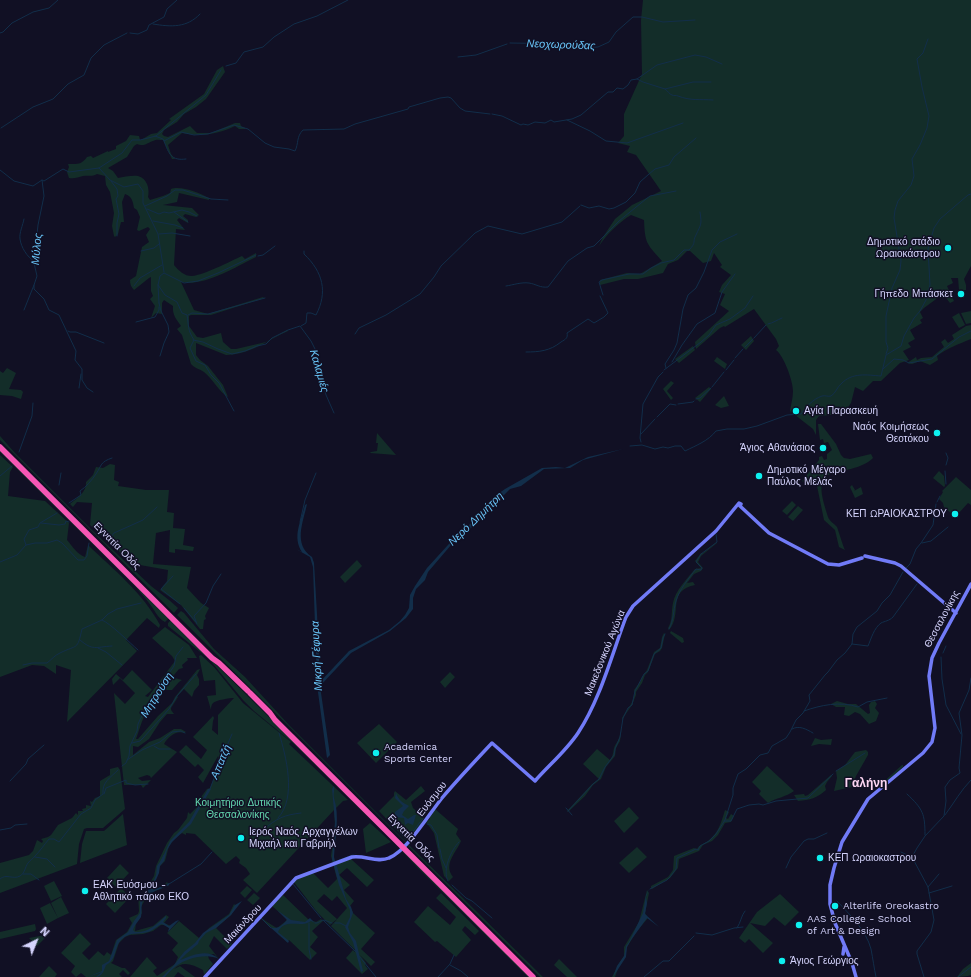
<!DOCTYPE html>
<meta charset="utf-8">
<style>
body{margin:0}
#map{position:relative;width:971px;height:977px;overflow:hidden;background:#111024;font-family:"Work Sans",sans-serif}
canvas{display:block}
.north{position:absolute;left:16px;top:921px;width:40px;height:40px;-webkit-text-stroke:3px #111024;paint-order:stroke;rotate:43deg;font-size:11px;font-weight:700;line-height:16px;text-align:center;color:#d5d4fd}
.north::after{content:'';display:block;margin:auto;width:14px;height:18px;background:#d5d4fd;clip-path:polygon(50% 0,100% 100%,50% 72%,0 100%)}
</style>
<div id="map">
<canvas width="971" height="977"></canvas>
<div class="north">N</div>
</div>
<script>
const g = document.querySelector('canvas').getContext('2d');
g.lineJoin = 'round';
function fill(path, color) { g.fillStyle = color; g.fill(path, 'evenodd'); }
function strokePath(path, color, width, dash) { g.strokeStyle = color; g.lineWidth = width; g.lineCap = dash ? 'butt' : 'round'; g.setLineDash(dash || []); g.stroke(path); }
function label(font, color, halo, rows, align = 'center') {
  g.font = font + ' "Work Sans",sans-serif'; g.lineWidth = 3; g.setLineDash([]); g.textBaseline = 'middle'; g.strokeStyle = halo; g.fillStyle = color; for (const [text, x, y, turn = 0] of rows) {
    g.save(); g.translate(x, y); g.rotate((+turn || 0) * Math.PI / 180); g.textAlign = isNaN(turn) ? turn : align; if (halo) g.strokeText(text, 0, 0); g.fillText(text, 0, 0); g.restore();
  }
}
const green = new Path2D(`
 M643 0H971V266L964 279 966 285V290H959L958 278H951L953 283 947 286 954 301 950 303 943 294 924 308 920 312 923 318 920 320 922 323 910 330 915 339 908 343 911 347 903 351 909 360 900 363 881 381H873L863 391 855 387 851 403 843 414 819 416 816 420V435L813 429 790 411C791 404 793 398 793 391 793 381 784 356 776 350L779 346 776 339 754 309 725 327 724 326 720 328 696 349 695 342 729 311 720 305 725 294 719 292 722 285 731 275 720 267 722 265 714 253 711 261 703 263 690 251H687L678 260 668 264 663 273 638 279H624L600 285V280L627 273 640 274 662 261C646 243 645 243 644 220L631 215C618 223 608 233 599 246L603 237 615 219 632 205 661 191 636 155 627 152 630 146 618 143 624 136V114L642 74 641 20Z
 M223 66 225 72 206 99 196 107 184 114 177 122 164 130 162 134 164 136 168 137 190 126 197 133H211L235 123H240L241 126 245 128V129H239L235 126C219 134 200 137 182 133L168 145 171 154 175 159H172L163 140C160 140 156 139 153 141 147 143 144 147 137 144L134 146 127 157 108 168 113 171 118 178C124 177 132 175 138 176 147 178 150 189 148 197L150 200 163 196 170 193 171 189C180 185 200 193 209 198V200L179 193 177 202 163 205 192 208 199 215 196 217 185 214 183 216 188 220V223L179 218 177 220 185 230 176 229 174 265C179 271 184 276 192 276 204 275 231 261 242 256L245 259 256 253V257L254 258C234 268 203 287 181 282L194 310 208 314 263 297 264 298 211 315H191L189 316V326L197 337 203 338 221 333 223 342 231 349H236L266 342 287 330 288 331C268 340 249 355 226 355L196 343V355L200 360 208 366 223 385 228 397C219 392 213 379 204 372 200 369 194 368 191 364L182 335 177 329 181 326C177 320 172 315 173 306L164 300 162 303V314L156 313 151 318 155 306 150 299 153 296 151 291V277L149 278 134 290C131 287 130 284 130 280L136 276 142 247 149 242 146 235 150 229 148 227 139 231 137 230 140 217 137 210 134 208C133 202 132 196 125 194L122 202 124 222H121L118 234 115 237 114 236 112 226 114 213 110 192 106 185 105 176 97 174C91 177 90 175 83 176 78 177 75 179 69 178L67 172 69 167 68 164C78 164 81 165 87 157L91 156 93 158 108 151V152L116 149V146L126 141 130 135 139 136 140 140H141L151 134 157 133 171 120 169 119 204 94 217 70Z
 M971 311V323L966 324 961 313Z
 M959 313 965 325 959 328 952 317Z
 M971 325V339C959 344 947 348 937 356L938 360 930 365 920 361 912 364 907 363 916 357 917 360 921 358 932 357 944 347 941 342 945 339 948 343 954 339 952 335 966 326Z
 M751 336 754 341 746 350 741 345Z
 M693 346 695 350 679 363 675 359Z
 M717 357 727 364 725 369 714 361Z
 M7 368 16 373 9 389 21 390 23 392 21 399 12 396 0 395V371L3 373Z
 M671 381 674 383 667 391 673 398 671 400 663 389Z
 M709 387 711 389 700 402 695 398Z
 M724 396 729 406 721 408 715 405Z
 M818 424H821L836 444 841 455 844 458 850 459 871 454 873 458C862 469 842 470 828 475 815 482 825 506 828 517 830 522 834 523 837 527 838 529 843 546 845 550L839 547 835 530 824 520 816 481 805 483 802 481 819 460V457L822 456 824 460 827 459V454L832 450 828 442 824 443 823 439 820 440Z
 M377 433 396 455 370 453 371 452 377 451 378 443H376Z
 M0 436 15 453 96 534 151 586 169 600 178 608 174 613 0 440Z
 M0 450 169 618 165 622C158 619 154 609 149 603 144 596 139 591 134 585L0 452Z
 M0 455 13 467 10 472 8 496 45 501 69 523 67 540C73 547 77 554 85 557L88 545C114 570 143 593 160 625L159 628 147 618 127 639V640H126L137 651 67 722 71 670 56 665V674L44 666 32 665 0 677Z
 M110 464 115 465 114 480 119 482 118 486 146 490H169L167 512 174 513 173 528 185 529 183 545 194 547 193 551 175 549V553L169 552 170 530 156 533 153 564 191 567 187 588 201 603 209 608 205 616 206 619 204 620 203 629H200L181 605 160 590 167 581 168 570 140 565 128 553 122 554 90 525 92 503 77 502 73 507 70 504C77 498 87 492 86 482L93 475 96 467 103 468Z
 M939 471 944 476 945 486 944 487 933 478Z
 M956 477 971 490V505L968 503 958 514 955 512 953 515 944 507 943 503 939 499 943 492 942 491Z
 M852 485 855 490 854 491 861 487 863 494 855 498 850 487Z
 M792 501 796 505 787 515 782 511Z
 M798 506 803 510 793 521 788 517Z
 M717 542V543L701 556 698 562 703 568 701 571 694 574 687 583 693 582 695 585C666 591 683 614 669 630L668 628C673 620 671 612 673 603 675 591 687 579 695 569L701 568 695 561 701 553H703Z
 M357 560 362 566 345 583 340 577Z
 M181 611 184 613 214 649 245 677 289 725 406 842H405L177 615Z
 M171 620 400 847H399L293 743 254 711 243 700 209 659 168 626V623Z
 M165 627 189 645 197 658H187L188 660 182 665 183 668 179 669 174 675 175 678 182 680 179 682 172 690H167L162 689 156 696 160 702C158 702 155 702 153 703 146 705 139 732 136 739H138L158 716 172 703 175 697 197 670 200 669 197 675 199 679V685L194 691 192 697 184 689 177 696 178 697 171 708V710L174 714H167L160 722 149 739 138 747 133 746V755L149 742 160 738 174 729H181L186 732 184 733C176 730 168 737 164 744L177 752 151 778 150 776 147 775 138 778 142 781 151 780 143 788 141 785H124L114 693 125 704 135 693 120 678 113 685 112 679 116 674 123 680 132 670 152 690 145 696 148 697 175 661 172 656 152 638Z
 M671 631 683 638 684 642 682 643 670 633Z
 M664 633 665 634 662 648 660 651 655 654 648 672 645 675 642 683 636 692V695L632 705 623 718 620 741 616 748 615 756 606 767 601 779 593 785 585 796 568 812 567 811 592 784 599 779 583 764 597 749 610 760C613 756 613 753 614 748 615 744 618 742 619 738 621 733 623 724 622 718 627 709 636 701 634 690L640 682 642 677 647 670 654 652 660 648 662 637Z
 M201 655 214 667 243 703 291 742 289 744 348 800 343 801 336 808 333 855 335 863 351 859 374 880 367 887 347 868 339 875 350 885 344 890 354 901 350 906 353 913 375 933 361 949 375 962 371 966 360 955 366 963 365 965 368 969 362 974 346 958 353 950 355 952V950L331 926 347 908 337 896 332 901 324 894 317 901 337 919 330 925 317 912 293 881 312 872 328 888 337 879 331 856 335 826 334 810 257 893 243 880 250 874 246 868 239 863 240 860 236 856 226 864 195 834 186 833V835L182 833 174 839 169 846 165 861 160 866 153 888 156 889 161 887 167 882 169 885 153 892 146 898 141 907 142 913 136 923 135 931 153 926 166 915 169 917 164 923 171 926 170 929 165 925H161L153 931 143 934 130 935 125 937 119 943 113 961 111 963 122 968H125L130 973 128 975 123 970 119 974 122 977H86L81 973 76 977 71 972 75 966 61 953 80 933 91 944 82 953 89 960 98 951 104 956 107 952 111 955 116 940 127 932 132 923 129 918 138 914 139 911 138 895 145 894 151 888 148 886 154 876 156 866 167 843 174 833 178 830 187 818 188 812 190 814 197 807 201 797 207 789 210 788 217 771 218 756 203 783 198 777 204 770 198 764 195 767 179 752 186 745 201 759 207 750 193 737 213 716 214 718 213 721 212 730 218 735V715L234 698C230 698 216 700 213 703 211 705 211 708 211 710L207 696 216 695 215 680 204 681 199 656Z
 M450 672 455 677 445 688 440 682Z
 M837 701 848 704H856L868 714 870 713 869 705 871 702 875 701 877 704 875 708 879 713 876 721 869 724 860 714 855 712 849 716 844 715 845 707H836L831 704Z
 M379 724 397 742 376 763 357 743Z
 M815 738 821 740 832 739 831 745 819 744 811 746Z
 M866 750 868 752V755L856 776 852 787 834 791 837 778 836 771 845 765 855 752Z
 M902 765H903V767L882 786 880 785Z
 M767 766 794 791C786 797 776 798 768 803L759 794 761 791 752 782Z
 M118 767 120 770 125 809 103 828H87L84 829 79 844 77 864 0 893V863L29 855 33 851 37 840 42 843 43 841 41 839 48 837 51 835 58 825 72 818 76 813 78 815V811H83L82 809 86 808V805L91 806 90 801 92 802 95 798 100 796V781L110 775V769Z
 M831 775 832 776 827 782 825 786 826 790C817 798 810 800 798 801L794 795 804 794 805 796 808 795Z
 M421 786 425 791 411 802 413 808 424 818 420 826 406 840 379 811 394 796V793L395 791 406 800Z
 M629 807 639 818 624 833 614 821Z
 M435 809 458 829 456 834 461 841C456 853 443 864 453 877L449 881 444 876 434 833 426 822 430 819V816Z
 M725 810 729 812 726 818 728 819 731 814 734 816 731 822 725 823 718 835 712 841 703 845 699 851 679 859 678 868 670 878 652 889 651 888V886L668 877 673 870 674 856 694 848 697 849C700 844 704 844 708 841 719 832 721 823 725 810Z
 M123 814 127 845 80 863 82 844 86 831H104Z
 M370 823 391 842 366 853 363 829Z
 M408 844 543 977H540L407 845Z
 M637 847 647 857 629 873 619 863Z
 M402 849 531 977H528L418 868 401 850Z
 M120 864 129 873 116 887 107 878Z
 M54 881 62 896 51 901 44 886Z
 M247 886 252 890 245 898 240 893Z
 M121 888 130 897 115 913 106 904Z
 M647 890 649 893 645 913 648 918 637 931 627 947 625 958 619 966 615 977H612L618 965 624 956V947L639 922Z
 M254 893 260 898 253 905 247 900Z
 M441 893 479 931 475 935 465 926 462 930 471 940 456 957 437 941 435 942 414 922 428 906 450 925 456 917 436 898Z
 M780 894 799 912 785 926 774 917 765 926 750 923 773 943 763 953 749 939 745 943 739 938 757 912Z
 M283 895 308 919 316 922 321 919 323 921 312 931 318 937 310 947 317 953 310 960 289 940 287 942 276 932 277 931 274 930 261 918 275 927 277 928 286 921 287 919 272 906Z
 M61 897 69 913 58 918 51 903Z
 M50 903 58 918 47 924 40 908Z
 M234 904 236 906 231 915 216 928 232 944 227 949 214 936 209 946 219 959 214 954 201 956H208L209 959 213 964 203 976 204 974 203 970C193 965 183 960 174 969L180 966 195 977H185L178 972 174 977H130L147 957 157 968 153 971 157 976 175 964 178 957 172 950 178 943 167 933 179 921 199 938 209 928 229 914Z
 M35 924 36 929 35 931 0 939V932Z
 M45 935 47 936 37 946 29 938Z
 M559 959 577 977H567L554 965Z
 M971 963V975L968 976 957 977 963 969Z
 M49 966 57 974 55 977H39Z`);
const water = new Path2D(`
 M623 449 583 460 570 468 544 469 521 486 510 489 467 532 457 538 428 572 425 580 416 589 413 598V609L406 618 390 631 351 653 320 686 330 755 327 758 317 685 313 567 310 557 296 549 302 552C292 537 301 521 305 505L307 504C303 523 293 544 312 557L314 563 317 614 320 682 349 651 389 630 400 621 405 615 409 608 410 595 415 586 427 568 458 534 466 528 483 511 492 498 505 489 542 468 556 467 565 468 588 457Z
 M334 786C335 789 333 794 334 798 340 816 335 838 334 857L335 861 357 853 336 863 346 899 351 907 353 913 348 927 350 933 356 941 363 971 361 972 353 942 345 927 350 917V910L339 885 332 859 335 822 332 789Z
 M208 789H211L191 824 172 842 167 850 164 861 160 866 159 873 152 889 154 890 169 883V885C160 890 145 892 142 904 141 908 142 912 141 917 138 922 135 924 133 930L135 932C148 933 157 924 166 916V918L163 922 169 926 176 921 179 920 168 932 169 928 162 924C157 926 154 930 148 932 138 935 131 931 122 939 114 946 117 960 106 965 104 970 103 976 96 977L102 972 88 977 102 971V965L109 961 117 940 128 932 134 921 140 913V903L141 899 152 885 156 875 157 866 162 859 170 841 189 822Z
 M396 793C399 801 402 802 409 806L404 811 402 815 408 819 414 815H416L413 825 408 823 405 825 404 818 395 817V812L403 806 395 798Z
 M649 889 646 897 647 903 645 914 659 927 647 918 631 940 627 947 626 957 613 977 617 966 624 956 626 946 629 942 643 913 646 895Z
 M242 901 231 915 216 928 206 933 199 941 198 944 186 954 180 960C193 955 207 948 219 959 207 953 187 958 176 966 172 969 168 973 165 977H162L174 965 184 952 195 943 203 933 229 915 235 905Z
 M277 910 291 920 305 922 310 918 315 923 311 921C301 929 285 917 278 932L289 941 288 943 270 927C278 930 282 925 287 920Z`);
const stream = new Path2D(`
 M153 24C171 27 187 28 200 14
 M0 33 3 32 12 23 33 12 49 8 58 0
 M130 33 138 34 147 30 149 25 164 17 167 9 177 0
 M510 43 573 44 577 48 598 47 609 42 616 32 633 17H642L663 22 695 20
 M458 57 476 55 507 44
 M226 66 236 63 244 52 263 47 274 37 294 24 317 16 348 0
 M637 79 643 82 665 89 693 82H711
 M665 89C668 91 669 94 672 95 674 96 676 95 678 96 691 101 699 99 713 100
 M492 114 502 116 521 125 523 124 528 125 535 122 545 123 551 120 554 122 572 119 581 115 608 92H613L617 88 623 89 628 85 631 80 637 79 657 65 695 55 706 57 722 64
 M567 120 590 131 606 141 627 143 683 123
 M1 128 33 107 53 99 68 84 84 75 91 58 104 45 127 33
 M155 136 163 139 164 141 181 132 194 135 208 134 234 125 248 129 265 143 274 147 289 149 295 151C299 143 296 137 303 130L344 129 355 124 408 109 409 107 440 98 448 97 451 98 460 108 465 111 490 114
 M164 141C169 154 171 161 186 159
 M99 168 110 180 124 187 138 184 143 191V203L158 234 164 272
 M0 170 14 181 33 186 42 180 44 181 63 169 69 172 99 168 122 153 132 140H140L156 136 206 95 221 70
 M42 180 44 196 38 225 34 263 37 276 34 285V289L44 299 49 310 59 315 76 351 75 360 82 369V380L87 388 93 392
 M111 181 117 189 118 196 116 199 119 214 117 223V236
 M581 205 589 208 599 206 609 209 614 208 626 202 635 193 640 182 649 174 655 169 669 165 674 157 696 138
 M145 206 167 196 175 190H183L211 199 228 200
 M147 209 159 214 164 212 169 213 182 210 189 212 197 216
 M174 212 188 222
 M24 219C23 225 19 233 20 239 21 247 27 257 34 261
 M153 221 175 225 183 228
 M159 234 172 233 190 236
 M141 251 154 248 159 244
 M258 256 263 255 275 246
 M158 285 159 303
 M134 286 140 278 162 265
 M506 286C513 285 521 282 529 283 536 284 540 288 548 287L568 261 587 248 594 246 619 221 646 199 650 196 676 191
 M603 295 599 282 602 280 629 274H643L651 268 661 263 674 260 684 250H689C697 242 692 242 696 235 701 224 702 225 700 212
 M159 303 161 311 168 325 169 332 164 343 160 356
 M24 310 34 285
 M188 315 192 313 208 314 265 298
 M136 322 155 317 159 310V307
 M768 324C773 323 777 320 782 318
 M301 326 306 323 307 313H311L316 315C328 292 323 272 304 254V251
 M68 331 70 332H76L104 343
 M355 334 359 328 386 315 420 294 434 277 441 266 475 233 488 226 522 234 562 222 580 206
 M754 338 766 325
 M193 340 203 342 218 349 232 354 245 351 257 346 266 344 272 338 288 330 300 326 311 341 316 351 326 395 334 413
 M745 347 753 339
 M526 352C539 352 550 351 561 342 566 339 568 338 567 333L588 319 594 323 604 317 608 313 600 296
 M886 354 888 348 886 342V316L892 288 900 270 901 261 894 218 895 210 898 201 911 185 914 176 912 159 920 145 927 128 929 116 922 87 917 59 923 53 928 39
 M735 358 743 349
 M672 362 682 345 697 324 715 313 722 292 735 274
 M666 368 665 364 674 350 677 343 683 309 688 295 696 288 704 272 712 250 720 242 737 234
 M883 369 894 359 903 360 909 363 932 359 959 337 971 331
 M664 370 701 342 709 335 716 325 730 319 745 308 753 296
 M726 370 734 360
 M712 387 724 372
 M79 388 81 374
 M696 399 700 398 711 388
 M678 404 693 402 694 401
 M234 411 219 383 211 375 205 365 196 361 190 348 194 340C187 329 189 326 187 315L182 313 177 302 165 295 158 285 160 276 164 273 184 283 198 281 218 273 256 255
 M657 417 670 404 676 405
 M641 434 655 419
 M641 442 640 438 643 404 658 377 663 372
 M630 446 642 445 655 449 663 447 668 448 675 446H681L685 451C697 445 708 441 716 431L727 429H744L757 426 787 415 801 414C806 407 813 399 822 396 825 395 828 397 831 396 836 393 837 387 841 384 852 372 867 375 881 376L886 355 901 346 904 336 914 318 920 311 926 300 930 285 928 249 934 228 940 219 968 195 971 194
 M19 452 32 416 33 403
 M946 453 948 458 946 465
 M945 471 946 484
 M0 476 12 466
 M59 485 61 473
 M937 502 940 496
 M69 503 81 495 80 491C86 487 92 480 96 474 102 465 100 462 112 458
 M300 522 305 500 316 473
 M41 523 59 525 65 524 66 521 69 522
 M108 541 114 533 143 520 157 507
 M922 543 931 541 948 527
 M26 545 24 539 29 530 38 527 40 523 57 513
 M0 562 17 555 26 545 35 543H47L57 540 62 543 78 560H84L87 556 89 543
 M906 568 910 564 916 549 921 543 933 525 936 504
 M173 576 161 589 180 604
 M184 608 196 622
 M102 620C110 623 130 643 138 650
 M197 624 194 616 206 603 213 586 221 574
 M669 629C674 620 673 611 676 601 679 590 689 578 696 569L701 570 702 568 696 562 701 554 717 542 716 534
 M80 640C93 651 95 647 112 646
 M852 644 868 646C871 639 874 628 881 623 885 621 889 621 893 617L917 584
 M98 648 106 652 122 665
 M943 653 946 646
 M941 657 942 679 946 705 961 734
 M23 665 32 663H47C51 660 55 655 60 653 78 644 77 651 82 629L102 620 108 614 117 609 141 603
 M804 711C821 705 840 701 858 707L867 702 887 698
 M792 729C799 725 806 729 813 733
 M132 743 140 741 143 738 169 709 177 696 196 674
 M154 746 159 749H170
 M127 760 142 750 160 742 172 732 181 731 185 733
 M122 766 126 763 129 756 130 746 137 731 138 724 146 707 174 666 176 656 183 647
 M836 771 865 753
 M10 781 26 764 28 759 44 745
 M210 789C217 770 224 752 232 734
 M104 794 106 788 126 780V783L135 785 148 784
 M907 794C923 809 925 814 925 835
 M566 808 572 815
 M568 811 593 784 599 779 605 767 614 755 615 749 620 737 623 718 628 708 632 705 635 691 644 674 648 671 654 654 661 648 663 638 665 634
 M945 815C954 803 961 790 971 780
 M278 818C297 798 286 756 279 733
 M724 821H731L737 809 749 805 759 804 763 805 776 801 808 798 833 774
 M427 824 431 825 437 835 439 848
 M0 830 11 828 15 825 27 824
 M263 830C277 818 284 815 301 813
 M400 833 404 836C414 835 416 825 423 819
 M440 849 442 859 446 868
 M901 852 911 857
 M35 857 47 859 55 867
 M161 861 164 855
 M786 868 791 857 804 841 808 839H814L827 833
 M23 874H31L39 880
 M0 879C6 873 13 880 20 876 25 873 25 867 28 863 30 860 33 859 35 856 40 851 44 845 49 839H54L59 842 81 814 91 808 95 800 103 794C102 782 110 778 118 770
 M448 881C442 870 451 850 459 842
 M169 884 201 864 212 852
 M293 884 321 918
 M452 885 466 898 472 901 492 918
 M928 887 939 874
 M150 888 153 883
 M650 889 667 880 670 877 676 869 677 858 696 849 698 850 700 846 709 841 716 834 725 820 733 795V788L738 774 746 769 760 755 768 753 772 746 786 738 790 732 796 720 803 713 810 701 809 695 825 675 828 672 837 660 845 653 852 644 853 634 857 627 877 611 882 603 890 595 903 572
 M153 890 161 888
 M929 893 952 886
 M837 901C850 915 866 930 871 949 873 959 874 968 876 977
 M261 918 271 928
 M324 920 332 923
 M309 923V949L311 959
 M315 923H317L323 920 356 952
 M335 923H340L346 926
 M737 928C741 922 741 916 745 911
 M696 933 712 935 734 928 743 927
 M359 956 376 977
 M450 965 461 971 468 977
 M438 977 450 964 454 955
 M644 977 663 961H669L694 936
 M924 977 917 954V951L931 932 934 920 928 887 912 857 917 848 925 836 944 816 946 801 945 787 950 780 960 773 959 768 962 735 959 713 969 690 971 678
 M958 977 971 967`);
const secondary = new Path2D(`
 M740 506 769 533 828 564 839 565 862 558
 M865 556 895 563 901 566 956 613
 M843 954 844 947
 M205 977 296 878 352 857C365 855 377 863 389 858 407 851 429 814 442 798 458 779 475 761 492 743L535 781C549 765 566 751 578 733 600 700 612 654 626 617L633 606 716 531 739 503 741 504 740 506
 M856 977 852 963 835 923 830 904V885L834 868 842 842 868 799 923 753 932 742 935 728 929 676 932 658 939 643 971 584`);
const motorway = new Path2D(`
 M0 447 212 658 219 663 248 691
 M250 693 270 713 275 720 533 977`);
const markers = [
 [948,248,4,"#0df0ef"],
 [961,294,4,"#0df0ef"],
 [796,411,4,"#0df0ef"],
 [937,433,4,"#0df0ef"],
 [823,448,4,"#0df0ef"],
 [759,476,4,"#0df0ef"],
 [955,514,4,"#0df0ef"],
 [376,753,4,"#0df0ef"],
 [241,838,4,"#0df0ef"],
 [820,858,4,"#0df0ef"],
 [85,891,4,"#0df0ef"],
 [835,906,4,"#0df0ef"],
 [799,925,4,"#0df0ef"],
 [782,961,4,"#0df0ef"]
];
const poiNames = [
 ["Δημοτικό στάδιο",940,242,"right"],
 ["Ωραιοκάστρου",940,254,"right"],
 ["Γήπεδο Μπάσκετ",953,294,"right"],
 ["Αγία Παρασκευή",804,411],
 ["Ναός Κοιμήσεως",929,427,"right"],
 ["Θεοτόκου",929,439,"right"],
 ["Άγιος Αθανάσιος",815,448,"right"],
 ["Δημοτικό Μέγαρο",767,470],
 ["Παύλος Μελάς",767,482],
 ["ΚΕΠ ΩΡΑΙΟΚΑΣΤΡΟΥ",947,514,"right"],
 ["Academica",384,747],
 ["Sports Center",384,759],
 ["Ιερός Ναός Αρχαγγέλων",249,832],
 ["Μιχαήλ και Γαβριήλ",249,844],
 ["ΚΕΠ Ωραιοκαστρου",828,858],
 ["ΕΑΚ Ευόσμου -",93,885],
 ["Αθλητικό πάρκο ΕΚΟ",93,897],
 ["Alterlife Oreokastro",843,906],
 ["AAS College - School",807,919],
 ["of Art & Design",807,931],
 ["Άγιος Γεώργιος",790,961]
];
const streetNames = [
 ["Εγνατία Οδός",117,546,45],
 ["Θεσσαλονίκης",942,619,-62],
 ["Μακεδονικού Αγώνα",605,653,-68],
 ["Ευόσμου",432,799,-52],
 ["Εγνατία Οδός",411,838,45],
 ["Μαιάνδρου",243,924,-47]
];
const parkNames = [
 ["Κοιμητήριο Δυτικής",238,803],
 ["Θεσσαλονίκης",238,815]
];
const waterNames = [
 ["Νεοχωρούδας",561,45,2],
 ["Μύλος",37,249,-85],
 ["Καλαμιές",319,371,74],
 ["Νερό Δημήτρη",476,519,-44],
 ["Μικρή Γέφυρα",317,656,-93],
 ["Μητρούση",157,695,-58],
 ["Απατζή",221,762,-67]
];
const quarterNames = [
 ["Γαλήνη",866,783]
];
fill(green, '#132d29');
fill(water, '#122e4a');
strokePath(stream, '#122e4a', 1);
strokePath(secondary, '#717bf7', 3.5);
strokePath(motorway, '#f656b4', 5.5);
for (const [x, y, r, color] of markers) { const dot = new Path2D(); dot.arc(x, y, r, 0, 2 * Math.PI); g.fillStyle = color; g.fill(dot); strokePath(dot, '#111024', 1.5); }
label('10px', '#d5d4fd', '#111024', poiNames, 'left');
label('10px', '#d5d4fd', '#111024', streetNames);
label('10px', '#64d9b0', '#111024', parkNames);
label('italic 11px', '#68c4f7', '#111024', waterNames);
label('bold 12px', '#fdd6f3', '#111024', quarterNames);
</script>
